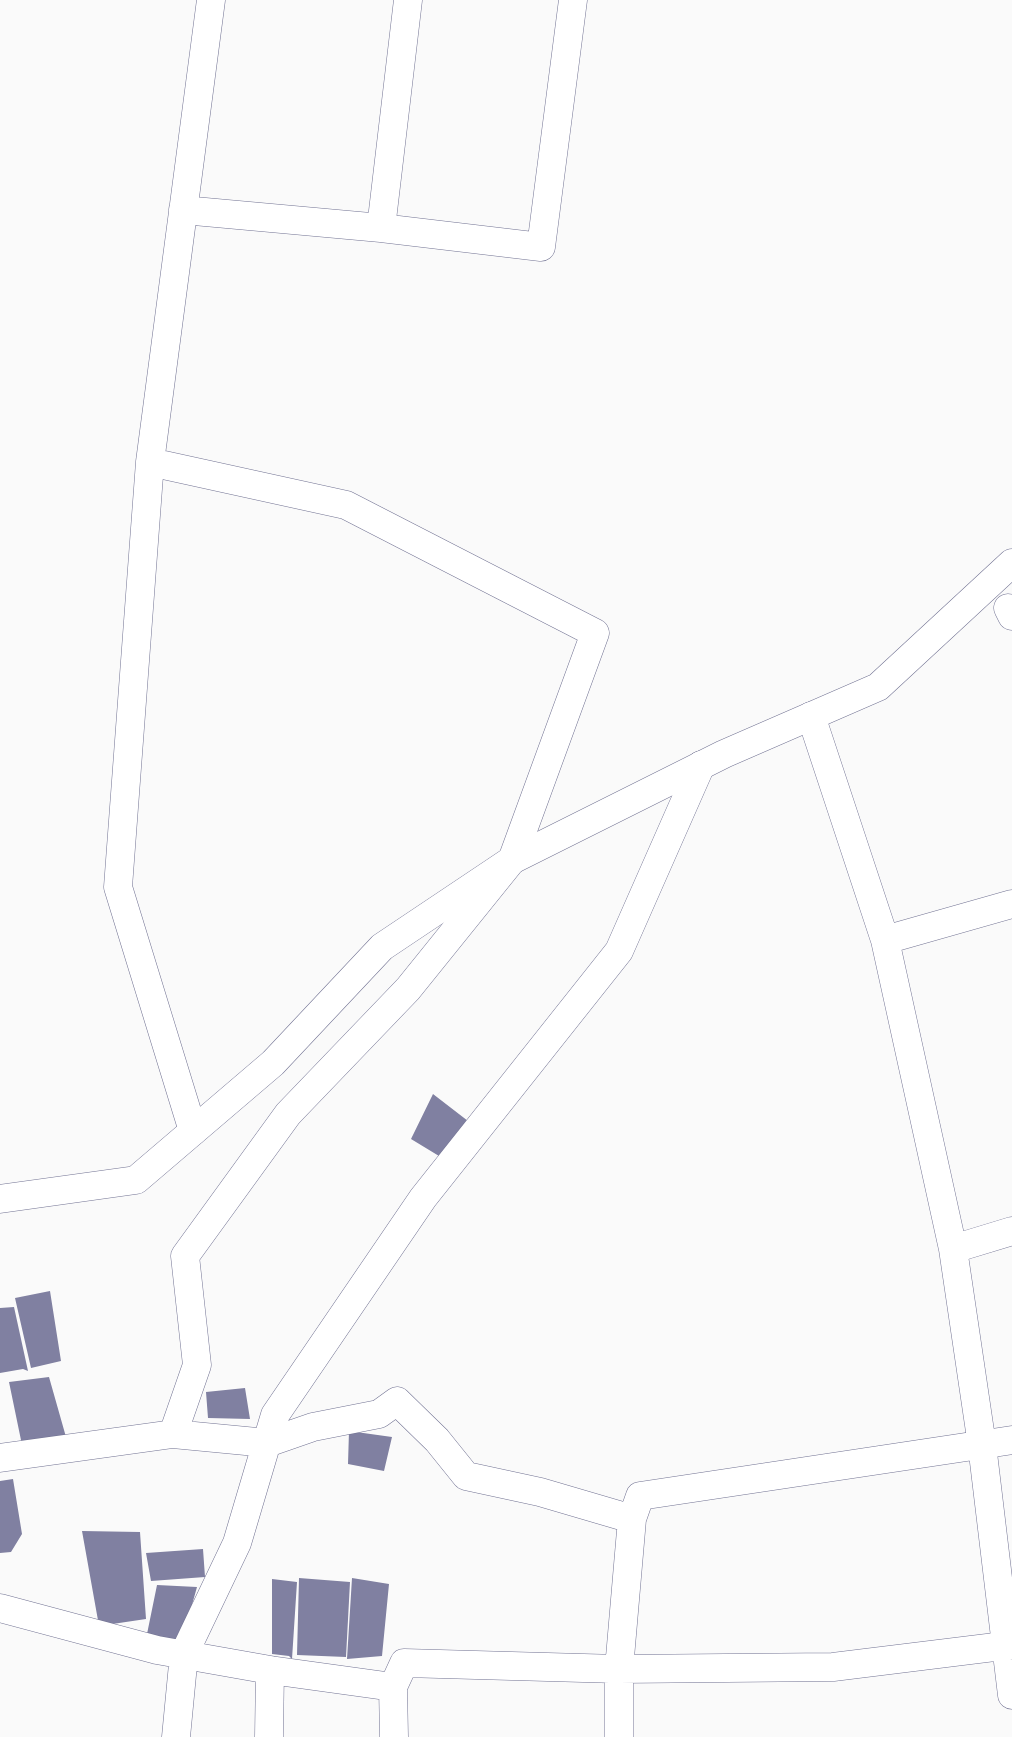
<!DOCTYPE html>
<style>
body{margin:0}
canvas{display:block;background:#fafafa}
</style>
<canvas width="1012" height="1737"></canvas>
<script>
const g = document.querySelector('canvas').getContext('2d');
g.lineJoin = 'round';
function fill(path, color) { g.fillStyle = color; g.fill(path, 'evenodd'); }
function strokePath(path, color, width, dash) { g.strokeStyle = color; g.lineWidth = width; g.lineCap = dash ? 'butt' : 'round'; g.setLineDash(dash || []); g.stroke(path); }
const building = new Path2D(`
 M433 1094 468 1121 439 1156 411 1139Z
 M50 1291 61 1361 31 1368 15 1298Z
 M14 1307 28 1371 23 1369 0 1373V1308Z
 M49 1377 66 1437 22 1445 9 1382Z
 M245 1388 250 1419 208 1418 206 1392Z
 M349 1431 392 1437 384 1471 348 1464Z
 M13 1479 22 1534 11 1552 0 1553V1481Z
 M82 1531 140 1532 146 1619 99 1626Z
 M203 1549 205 1577 151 1581 146 1553Z
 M299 1578 350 1582 346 1657 297 1655Z
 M352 1578 389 1584 382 1656 347 1659Z
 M272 1579 297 1582 292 1659 289 1656 272 1654Z
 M157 1585 197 1587 181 1644 147 1634Z`);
const minor = new Path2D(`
 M183 210 381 228 541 247 573 0
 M381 228 408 0
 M150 462 346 505 595 633 512 860 408 989 288 1114 185 1256 197 1365 173 1434
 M1008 608 1012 616
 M811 716 885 940 953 1249 982 1445 1012 1695
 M885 940 1012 904
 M193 1131 118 887 150 462 211 0
 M953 1249 1012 1231
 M0 1458 173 1434 267 1443 313 1427 379 1414 397 1401 437 1440 466 1476 540 1492 632 1519
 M0 1608 157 1650 270 1670 393 1687
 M176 1737 184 1654 237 1543 275 1415 423 1198 619 951 701 765
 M269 1737 270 1670
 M394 1737 393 1687 404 1663 619 1669 833 1667 1012 1645
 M619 1737V1669L632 1519 640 1496 1012 1440`);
const secondary = new Path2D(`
 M0 1199 136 1180 273 1063 382 947 512 860 724 754 878 687 1012 563`);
fill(building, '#8080a1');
strokePath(minor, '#727393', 29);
strokePath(secondary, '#727393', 29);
strokePath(minor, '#fff', 28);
strokePath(secondary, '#fff', 28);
</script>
